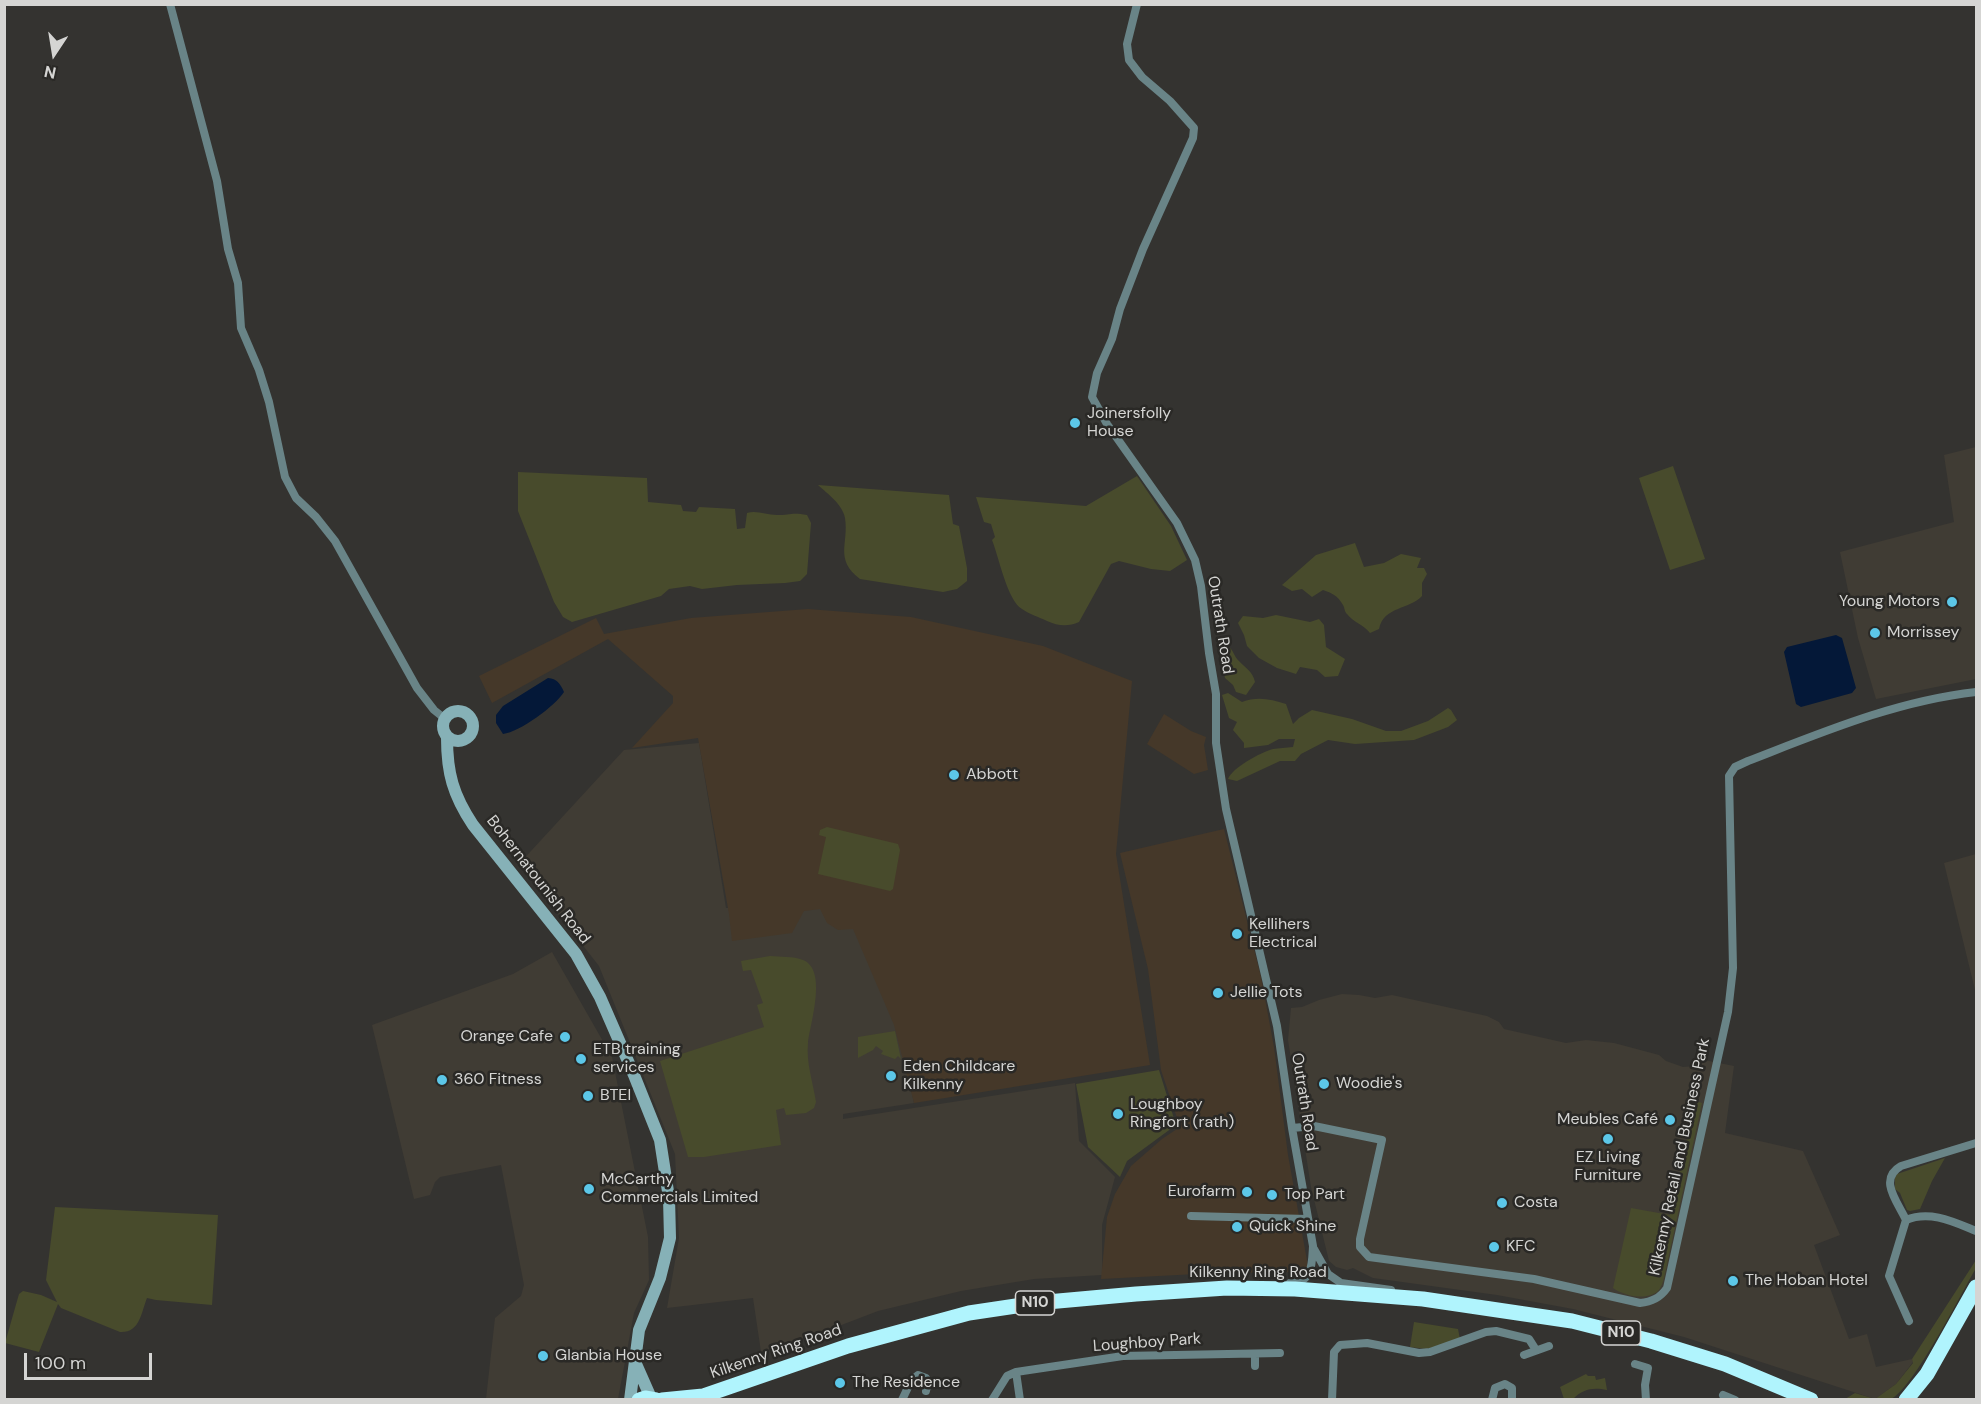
<!DOCTYPE html>
<meta charset="utf-8">
<style>
body{margin:0}
#map{position:relative;width:1981px;height:1404px;overflow:hidden;background:#343330;font-family:"DM Sans",sans-serif}
canvas{display:block}
.frame{position:absolute;inset:0;border:6px solid #d5d5d3;pointer-events:none}
.north{position:absolute;left:24px;top:24px;width:60px;height:60px;-webkit-text-stroke:4px #2a2926;paint-order:stroke;rotate:192deg;font-size:16px;font-weight:700;line-height:24px;text-align:center;color:#d5d5d3}
.north::after{content:'';display:block;margin:auto;width:21px;height:27px;background:#d5d5d3;clip-path:polygon(50% 0,100% 100%,50% 72%,0 100%)}
.scale{position:absolute;left:24px;top:1353px;width:128px;height:27px;box-sizing:border-box;border:3px solid #d5d5d3;border-top:0;padding-left:8px;font-size:18px;line-height:21px;white-space:nowrap;color:#d5d5d3;-webkit-text-stroke:4px #2a2926;paint-order:stroke}
</style>
<div id="map">
<canvas width="1981" height="1404"></canvas>
<div class="frame"></div>
<div class="north">N</div>
<div class="scale">100 m</div>
</div>
<script>
const g = document.querySelector('canvas').getContext('2d');
g.lineJoin = 'round';
function fill(path, color) { g.fillStyle = color; g.fill(path, 'evenodd'); }
function strokePath(path, color, width, dash) { g.strokeStyle = color; g.lineWidth = width; g.lineCap = dash ? 'butt' : 'round'; g.setLineDash(dash || []); g.stroke(path); }
function label(font, color, halo, rows, align = 'center') {
  g.font = font + ' "DM Sans",sans-serif'; g.lineWidth = 5; g.setLineDash([]); g.textBaseline = 'middle'; g.strokeStyle = halo; g.fillStyle = color; for (const [text, x, y, turn = 0] of rows) {
    g.save(); g.translate(x, y); g.rotate((+turn || 0) * Math.PI / 180); g.textAlign = isNaN(turn) ? turn : align; if (halo) g.strokeText(text, 0, 0); g.fillText(text, 0, 0); g.restore();
  }
}
const built = new Path2D(`
 M1976 447V679L1876 699 1858 638 1840 552 1954 522 1944 455Z
 M699 743 726 908 822 905 858 926 899 1030 914 1103 843 1114V1119L1075 1083 1079 1141 1115 1177 1102 1225V1275L1034 1279 961 1291 878 1311 831 1329 761 1352 753 1298 667 1308 679 1238 675 1154 599 966 519 864 624 750Z
 M1976 854V994L1944 863Z
 M552 952 612 1057 648 1237 649 1280 634 1313 618 1399H486L495 1318 521 1296 524 1285 501 1165 440 1177 435 1182 430 1195 414 1199 372 1025 513 974Z
 M1342 994 1359 995 1375 998 1392 995 1487 1016 1499 1022 1504 1029 1566 1043 1586 1040 1614 1043 1659 1055 1666 1061 1683 1067 1696 1066 1704 1060 1734 1066 1725 1133 1803 1151 1840 1235 1814 1245 1849 1339 1867 1334 1876 1367 1912 1359 1913 1362 1896 1384 1875 1399 1684 1337 1573 1309 1497 1295 1373 1278 1353 1268 1347 1270 1336 1267 1329 1261 1311 1187 1288 1040 1291 1008 1302 1007 1319 1000Z`);
const industrial = new Path2D(`
 M808 609 911 617 1043 646 1132 681 1116 854 1150 1065 914 1103 894 1025 853 929 838 930 827 923 820 909 804 911 792 933 732 941 729 914 698 738 632 748 673 703V696L608 639 492 703 479 676 596 618 604 634 691 618Z
 M1164 714 1191 731 1206 737 1204 745 1208 770 1194 774 1147 744Z
 M1224 829 1261 977 1274 1047 1288 1155 1308 1266 1303 1272 1216 1273 1101 1279 1107 1217 1115 1194 1131 1166 1162 1139 1180 1127 1161 1070 1148 969 1120 853Z`);
const green = new Path2D(`
 M1673 466 1705 559 1670 570 1639 478Z
 M518 472 647 478 648 502 681 505 683 511 696 512 699 507 735 509 737 529 745 528 747 513C757 510 766 515 777 515 790 515 792 512 807 515L811 523 807 574 800 581 785 583 737 585 702 589 690 586 669 589 661 596 572 622 563 617 554 602 518 511Z
 M1137 476 1171 526 1187 560 1170 571 1151 569 1119 561 1111 564 1079 622C1068 627 1058 626 1047 621 1039 617 1029 614 1022 609 1007 600 999 557 992 540L995 537 991 524 984 522 976 497 1086 506Z
 M818 485 949 495 953 524 959 526 967 568V581L957 589 943 592 860 579C834 559 849 544 845 518 843 505 828 494 818 485Z
 M1355 543 1364 567 1384 563 1401 554 1421 558 1417 568H1424L1427 574 1422 583V596C1409 610 1384 606 1379 629L1370 633C1364 625 1353 622 1347 614 1344 611 1345 608 1343 605 1338 596 1332 593 1323 590L1312 597 1302 589 1292 591 1282 585 1316 555Z
 M1276 615 1310 622 1319 619 1324 625 1326 647 1345 659 1338 676 1325 677 1317 670 1300 667 1296 674 1277 668 1259 658 1247 646 1244 635 1238 623 1243 616 1263 618Z
 M1225 645C1233 648 1232 652 1237 659 1244 667 1253 671 1255 682L1246 695 1236 692 1233 685 1225 678 1219 651Z
 M1228 693 1242 702C1257 696 1271 699 1286 704L1293 724 1299 718 1312 710 1352 719 1386 731H1401L1428 721 1448 708 1451 710 1457 720 1448 727 1414 740 1355 744 1328 740 1301 754 1295 761H1280L1237 781 1228 779C1232 768 1261 752 1273 749 1279 748 1286 748 1293 747L1295 739H1279L1268 745 1244 748V743L1233 730 1237 722 1229 718 1222 695Z
 M827 827 898 844 900 850 893 889 890 891 818 874 826 837 819 835 820 830Z
 M770 956C780 957 793 956 803 960 828 970 810 1024 808 1043 806 1063 813 1082 816 1102L814 1108 806 1113 786 1115 784 1108 776 1110 781 1145 704 1157H688L660 1061 764 1027 757 1005 763 1003 751 970 743 971 741 961Z
 M895 1031 901 1059 898 1056 895 1059 881 1054 883 1051 876 1046 873 1050 858 1058V1037Z
 M1159 1070 1176 1125 1127 1161 1120 1177 1088 1147 1076 1084Z
 M1696 1101 1702 1103 1664 1278C1663 1282 1661 1288 1658 1291 1647 1301 1624 1296 1613 1288L1631 1208 1670 1215Z
 M1945 1158 1932 1181 1920 1209 1910 1211 1907 1210 1900 1193 1895 1189V1178L1897 1174Z
 M55 1207 218 1215 212 1305 156 1300 147 1298C141 1313 140 1333 120 1332L61 1308 58 1304 39 1352 5 1343 19 1294 23 1291 41 1295 57 1302 46 1280Z
 M1976 1260V1268C1962 1292 1913 1389 1891 1399 1882 1403 1856 1400 1845 1399L1855 1393 1875 1399 1896 1384 1913 1363 1912 1359Z
 M1414 1322 1458 1329 1460 1339 1427 1349 1410 1347Z
 M1586 1374 1588 1376H1595L1596 1380 1605 1378 1607 1390C1593 1387 1583 1389 1573 1399H1564L1560 1387Z`);
const water = new Path2D(`
 M1836 635 1842 638 1856 688 1852 693 1801 707 1796 704 1784 652 1787 647Z
 M548 678C557 679 560 683 564 692 555 706 520 732 503 734L496 723V715L503 706Z`);
const street = new Path2D(`
 M170 4 217 181 228 249 238 283 241 328 259 370 269 402 285 477 296 498 316 517 335 541 417 688 434 710 444 718
 M1137 4 1127 44 1129 60 1142 77 1170 101 1194 128 1193 138 1143 249 1120 309 1112 339 1097 373 1092 397 1107 424 1177 523 1195 560 1201 586 1209 653 1216 694V743L1226 809 1277 1026 1292 1128 1313 1246C1312 1263 1313 1283 1290 1283
 M1292 1128 1314 1126 1382 1140 1360 1239V1247L1369 1257 1534 1279 1640 1303C1652 1302 1660 1298 1667 1288L1728 1012 1733 968 1729 776 1735 767 1748 761C1823 732 1896 701 1976 692
 M1191 1216 1307 1219
 M1906 1220C1897 1201 1878 1179 1901 1166L1976 1143
 M1314 1249 1328 1274 1341 1283 1391 1290
 M1909 1321 1889 1276 1906 1220C1930 1210 1954 1222 1976 1231
 M1255 1354V1366
 M1524 1355 1549 1346
 M1635 1364 1648 1368 1645 1385 1646 1400
 M1016 1372 1020 1400
 M1723 1395 1735 1400
 M902 1400 911 1381 918 1375 926 1378 928 1382 926 1391
 M992 1400 1007 1376 1016 1372 1123 1356 1280 1353
 M1332 1400 1334 1352 1340 1345 1367 1343 1419 1353 1430 1352 1486 1332 1496 1331 1529 1339 1536 1350
 M1492 1400 1495 1388 1505 1384 1512 1388V1400`);
const secondary = new Path2D(`
 M443 726a15 15 0 1 1 30 0a15 15 0 1 1-30 0Z
 M447 738C447 773 453 795 473 825L576 954 600 997 634 1075 660 1140 669 1198 670 1238 660 1278 639 1330 630 1400
 M636 1364 651 1398`);
const highway = new Path2D(`
 M639 1400 645 1398 656 1400
 M662 1400 703 1396 848 1346 969 1313 1036 1303 1136 1294 1227 1288 1295 1289 1423 1299 1572 1321 1651 1341 1725 1364 1811 1400
 M1906 1400 1927 1374 1976 1287`);
const markers = [
 [1075,423,6,"#5cc7e8"],
 [1952,602,6,"#5cc7e8"],
 [1875,633,6,"#5cc7e8"],
 [954,775,6,"#5cc7e8"],
 [1237,934,6,"#5cc7e8"],
 [1218,993,6,"#5cc7e8"],
 [565,1037,6,"#5cc7e8"],
 [581,1059,6,"#5cc7e8"],
 [891,1076,6,"#5cc7e8"],
 [442,1080,6,"#5cc7e8"],
 [1324,1084,6,"#5cc7e8"],
 [588,1096,6,"#5cc7e8"],
 [1118,1114,6,"#5cc7e8"],
 [1670,1120,6,"#5cc7e8"],
 [1608,1139,6,"#5cc7e8"],
 [589,1189,6,"#5cc7e8"],
 [1247,1192,6,"#5cc7e8"],
 [1272,1195,6,"#5cc7e8"],
 [1502,1203,6,"#5cc7e8"],
 [1237,1227,6,"#5cc7e8"],
 [1494,1247,6,"#5cc7e8"],
 [1733,1281,6,"#5cc7e8"],
 [543,1356,6,"#5cc7e8"],
 [840,1383,6,"#5cc7e8"]
];
const shields = [
 [1035,1303,39],
 [1621,1333,39]
];
const shieldNames = [
 ["N10",1035,1303],
 ["N10",1621,1333]
];
const poiNames = [
 ["Joinersfolly",1087,414],
 ["House",1087,432],
 ["Young Motors",1940,602,"right"],
 ["Morrissey",1887,633],
 ["Abbott",966,775],
 ["Kellihers",1249,925],
 ["Electrical",1249,943],
 ["Jellie Tots",1230,993],
 ["Orange Cafe",553,1037,"right"],
 ["ETB training",593,1050],
 ["services",593,1068],
 ["Eden Childcare",903,1067],
 ["Kilkenny",903,1085],
 ["360 Fitness",454,1080],
 ["Woodie's",1336,1084],
 ["BTEI",600,1096],
 ["Loughboy",1130,1105],
 ["Ringfort (rath)",1130,1123],
 ["Meubles Café",1658,1120,"right"],
 ["EZ Living",1608,1158,"center"],
 ["Furniture",1608,1176,"center"],
 ["McCarthy",601,1180],
 ["Commercials Limited",601,1198],
 ["Eurofarm",1235,1192,"right"],
 ["Top Part",1284,1195],
 ["Costa",1514,1203],
 ["Quick Shine",1249,1227],
 ["KFC",1506,1247],
 ["The Hoban Hotel",1745,1281],
 ["Glanbia House",555,1356],
 ["The Residence",852,1383]
];
const streetNames = [
 ["Outrath Road",1220,625,81],
 ["Bohernatounish Road",538,880,52],
 ["Outrath Road",1304,1102,81],
 ["Kilkenny Retail and Business Park",1680,1157,-78],
 ["Kilkenny Ring Road",1258,1273],
 ["Loughboy Park",1147,1343,-4],
 ["Kilkenny Ring Road",776,1352,-19]
];
fill(built, '#403c34');
fill(industrial, '#453829');
fill(green, '#484b2c');
fill(water, '#041838');
strokePath(street, '#698487', 8);
strokePath(secondary, '#86b1b7', 12);
strokePath(highway, '#b0f4fd', 15);
for (const [x, y, r, color] of markers) { const dot = new Path2D(); dot.arc(x, y, r, 0, 2 * Math.PI); g.fillStyle = color; g.fill(dot); strokePath(dot, '#2a2926', 2); }
for (const [x, y, w] of shields) { const box = new Path2D(); box.roundRect(x - w / 2, y - 12, w, 24, 4.5); g.fillStyle = '#2a2926'; g.fill(box); strokePath(box, '#d5d5d3', 1.5); }
label('bold 15px', '#d5d5d3', null, shieldNames);
label('16px', '#d5d5d3', '#2a2926', poiNames, 'left');
label('16px', '#d5d5d3', '#2a2926', streetNames);
</script>
